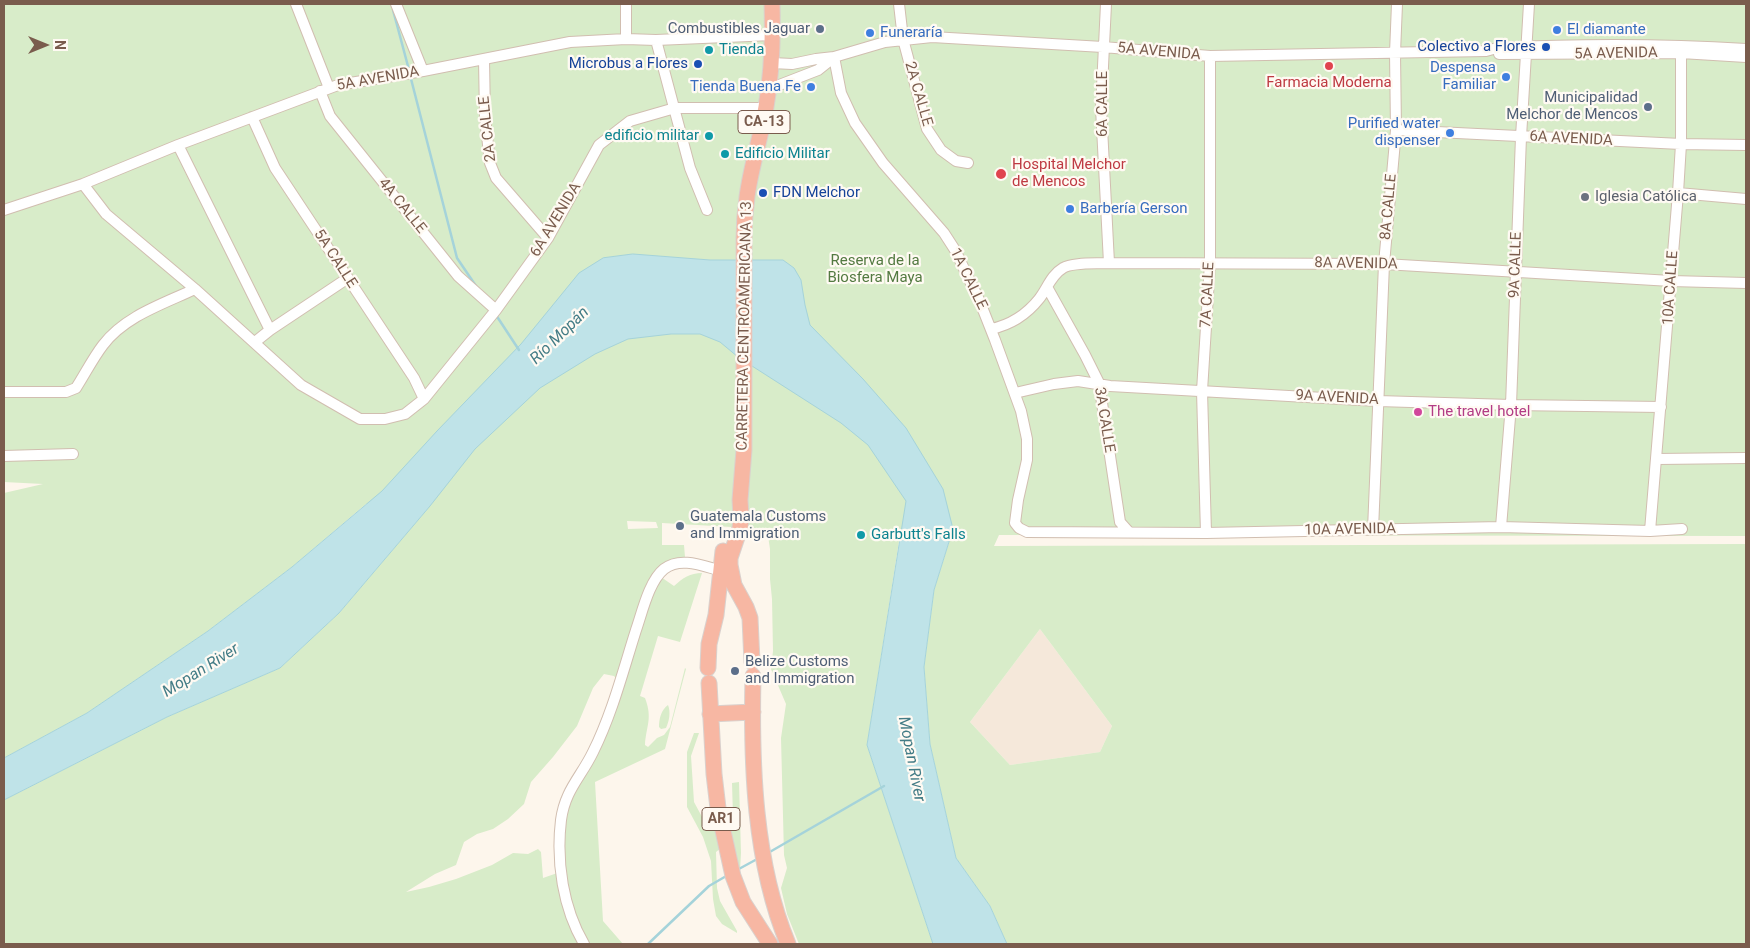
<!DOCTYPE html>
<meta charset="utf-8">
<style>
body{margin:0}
#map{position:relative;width:1750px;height:948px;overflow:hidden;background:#fdf6ec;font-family:Roboto,sans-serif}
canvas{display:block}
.frame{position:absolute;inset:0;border:5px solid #7a5c4d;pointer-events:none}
.north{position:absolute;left:20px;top:20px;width:50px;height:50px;-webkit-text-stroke:4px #fffaf3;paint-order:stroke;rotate:90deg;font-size:14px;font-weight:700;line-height:20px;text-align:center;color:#7a5c4d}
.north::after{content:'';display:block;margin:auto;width:18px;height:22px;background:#7a5c4d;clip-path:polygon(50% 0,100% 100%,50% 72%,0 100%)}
</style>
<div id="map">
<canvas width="1750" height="948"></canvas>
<div class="frame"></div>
<div class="north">N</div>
</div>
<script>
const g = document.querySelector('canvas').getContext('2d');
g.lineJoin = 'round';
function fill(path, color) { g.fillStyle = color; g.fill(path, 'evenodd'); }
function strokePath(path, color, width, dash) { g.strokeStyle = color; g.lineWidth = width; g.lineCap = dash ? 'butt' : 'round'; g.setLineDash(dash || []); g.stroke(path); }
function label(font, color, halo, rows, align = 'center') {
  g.font = font + ' Roboto,sans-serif'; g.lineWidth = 4.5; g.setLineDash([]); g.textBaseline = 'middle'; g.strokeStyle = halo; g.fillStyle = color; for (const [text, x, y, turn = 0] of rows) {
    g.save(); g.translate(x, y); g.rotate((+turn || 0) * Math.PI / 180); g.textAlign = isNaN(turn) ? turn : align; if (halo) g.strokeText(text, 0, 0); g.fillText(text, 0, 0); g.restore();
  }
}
const residential = new Path2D(`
 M1040 629 1112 726 1100 752 1010 765 970 722Z`);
const green = new Path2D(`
 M4 4H1746V536L999 535 994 546 1746 544V944H1007L990 906 956 858 930 744 924 667 934 590 951 536 900 535 867 745 933 944H799L787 914 781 888 787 868 784 855 781 738 786 704 771 669 773 651 772 599 770 579V549L767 529 662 523V545H684L685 557 684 560 658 575 674 586C683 578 690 573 702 573L680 642 658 636 640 696 645 698C653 719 646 726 645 745L648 747 657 738 664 735 670 727 685 668 686 669 665 749 595 782 603 921 623 944H4V800L167 717 280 668 339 613 428 508 366 504 292 567 208 631 87 713 4 758V493L43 484 4 482ZM627 521 656 522 658 528 628 529ZM1040 629 1112 726 1100 752 1010 765 970 722ZM604 674 614 676 620 683 560 822V853L566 870 543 878 541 852 538 849 528 854 513 853 492 865 456 879 429 887 406 892 435 874 456 865 464 842 477 834 493 829 508 819 524 804 531 782 553 757 577 726 593 688Z
 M668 705C671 712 669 722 666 728L661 729 659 727C659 719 661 710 668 705Z
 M694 733H699L691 756 694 802 708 828 714 827 722 847 716 852 717 888 720 901 737 931V933L722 924 716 916 713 899 711 861 703 837 687 807V752Z
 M739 782 741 853 740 871 730 828V822L733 817 732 783Z`);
const water = new Path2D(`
 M633 254 710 260H783L794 268 801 280 805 305 810 325 863 379 906 428 943 489 953 529 934 590 924 667 930 744 956 858 990 906 1007 944H933L867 745 906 501 868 445 841 423 738 357 720 342 700 334H671L628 339 595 354 540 388 475 449 430 506 339 613 280 668 167 717 4 800V758L87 713 208 631 292 567 382 491 437 431 521 344 579 273 603 258Z`);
const stream = new Path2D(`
 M393 10 409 70
 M410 75 457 258 476 286
 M496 315 519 350
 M768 853 884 786
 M737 870 759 858
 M648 944 709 886 728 875`);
const minor = new Path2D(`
 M296 4 329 88
 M396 4 423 71
 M899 4 903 39 927 129 941 150 956 161 968 163
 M1106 4 1101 108 1109 263
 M626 39V4
 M656 40 690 168 707 210
 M1499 54 1681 53 1746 57
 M834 57 841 93 855 123 883 163 944 233 955 250 980 302 995 340 1021 411 1027 439V460L1018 500 1015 523 1019 528 1027 532 1206 533 1501 527 1650 531 1682 529
 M484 59 485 117 490 163 496 178 548 238
 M772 63 792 64 816 59 834 57 885 42 932 37 1103 47 1210 56 1486 51 1497 48C1580 44 1663 44 1746 49
 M769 89 818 70 833 58
 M320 91 330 116 458 276 496 310
 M252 117 275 168 414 378 424 399
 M1396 130 1681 144 1746 145
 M178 145 270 330
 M83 184 106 214 195 289 301 385 360 419H385L405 414 424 399 496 310 548 238 599 145 630 121 675 108H766
 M1678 193 1746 199
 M4 210 83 184 178 145 338 85 423 71 570 42 626 39 656 40 772 35
 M1047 287 1085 355 1099 383 1120 522 1129 532
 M991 329C1010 325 1027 314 1039 299 1047 289 1051 275 1063 268 1073 262 1097 264 1109 263L1384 264 1671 281 1746 283
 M255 342 270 330 348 278
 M4 392H66L76 388C85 374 93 358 103 345 125 316 163 304 195 289
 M1015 393 1054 384 1078 381 1110 386 1378 401 1511 405 1661 407
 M4 456 73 454
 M1657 459 1746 458
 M1501 527 1511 405 1521 137 1529 4
 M1373 530 1384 264 1396 130 1395 53 1397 4
 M1650 531 1678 193 1681 144V46
 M1206 533 1202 391 1210 263V56
 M584 944C563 908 556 862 561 820 565 790 581 777 593 752 612 714 623 671 636 630 642 613 649 581 664 569 682 555 707 568 726 572`);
const highway = new Path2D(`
 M752 662 750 618 746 607 734 585 730 565V558L740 528 741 517 740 500 744 450V239C744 225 745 211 747 197 751 166 761 137 766 107 772 73 773 38 772 4
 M708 668 709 644 716 615 723 551
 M753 676C751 764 754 862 788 944
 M709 683 714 774 718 808 733 876 743 902 770 944
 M710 714 753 712`);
const markers = [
 [820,29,5,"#5c6f8a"],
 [1557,30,5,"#3f7fe0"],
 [870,33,5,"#3f7fe0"],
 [1546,47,5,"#1a4fb4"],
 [709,50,5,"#0f9aa8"],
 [698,64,5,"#1a4fb4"],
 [1329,66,5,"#e0444e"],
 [1506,77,5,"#3f7fe0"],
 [811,87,5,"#3f7fe0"],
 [1648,107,5,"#5c6f8a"],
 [1450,133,5,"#3f7fe0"],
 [709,136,5,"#0f9aa8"],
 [725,154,5,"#0f9aa8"],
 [1001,174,6,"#e0444e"],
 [763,193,5,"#1a4fb4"],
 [1585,197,5,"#6b7280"],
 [1070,209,5,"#3f7fe0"],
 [1418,412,5,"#d1479c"],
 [680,526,5,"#5c6f8a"],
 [861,535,5,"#0f9aa8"],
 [735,671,5,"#5c6f8a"]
];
const shields = [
 [764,122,52],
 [721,819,38]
];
const shieldNames = [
 ["CA-13",764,122],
 ["AR1",721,819]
];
const serviceNames = [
 ["Combustibles Jaguar",810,29],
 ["Municipalidad",1638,98],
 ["Melchor de Mencos",1638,115],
 ["Guatemala Customs",690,517,"left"],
 ["and Immigration",690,534,"left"],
 ["Belize Customs",745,662,"left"],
 ["and Immigration",745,679,"left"]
];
const shopNames = [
 ["El diamante",1567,30],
 ["Funeraría",880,33],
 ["Despensa",1496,68,"right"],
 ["Familiar",1496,85,"right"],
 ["Tienda Buena Fe",801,87,"right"],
 ["Purified water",1440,124,"right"],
 ["dispenser",1440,141,"right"],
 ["Barbería Gerson",1080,209]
];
const transitNames = [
 ["Colectivo a Flores",1536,47],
 ["Microbus a Flores",688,64],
 ["FDN Melchor",773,193,"left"]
];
const cultureNames = [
 ["Tienda",719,50],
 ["edificio militar",699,136,"right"],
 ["Edificio Militar",735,154],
 ["Garbutt's Falls",871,535]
];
const streetNames = [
 ["5A AVENIDA",1159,52,5],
 ["5A AVENIDA",1616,54,-1],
 ["5A AVENIDA",378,79,-10],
 ["2A CALLE",918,94,74],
 ["6A CALLE",1103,104,-90],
 ["2A CALLE",488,129,-96],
 ["6A AVENIDA",1571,139,3],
 ["4A CALLE",402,206,51],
 ["8A CALLE",1389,207,-85],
 ["6A AVENIDA",556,220,-59],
 ["5A CALLE",335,259,57],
 ["8A AVENIDA",1356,264,1],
 ["9A CALLE",1516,265,-88],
 ["1A CALLE",968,279,64],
 ["10A CALLE",1671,288,-86],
 ["7A CALLE",1208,295,-87],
 ["CARRETERA CENTROAMERICANA 13",745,326,-89],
 ["9A AVENIDA",1337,398,3],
 ["3A CALLE",1104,420,81],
 ["10A AVENIDA",1350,530,-1]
];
const healthNames = [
 ["Farmacia Moderna",1329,83],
 ["Hospital Melchor",1012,165,"left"],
 ["de Mencos",1012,182,"left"]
];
const worshipNames = [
 ["Iglesia Católica",1595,197]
];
const parkNames = [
 ["Reserva de la",875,261],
 ["Biosfera Maya",875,278]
];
const hotelNames = [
 ["The travel hotel",1428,412]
];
const waterNames = [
 ["Río Mopán",560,336,-44],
 ["Mopan River",201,671,-32],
 ["Mopan River",911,759,79]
];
fill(residential, '#f5e8da');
fill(green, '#d8ecc9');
fill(water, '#bfe3e8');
strokePath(water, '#a5d3da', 1);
strokePath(stream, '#a5d3da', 2.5);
strokePath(minor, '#d1beb0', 12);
strokePath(highway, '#dad1cd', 17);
strokePath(minor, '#fff', 10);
strokePath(highway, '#f7b7a3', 15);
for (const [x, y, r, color] of markers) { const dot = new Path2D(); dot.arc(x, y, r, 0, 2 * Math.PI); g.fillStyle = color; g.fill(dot); strokePath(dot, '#fffaf3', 2); }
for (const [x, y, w] of shields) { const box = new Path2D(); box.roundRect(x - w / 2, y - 11.5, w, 23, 4); g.fillStyle = '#fffaf3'; g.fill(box); strokePath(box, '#7a5c4d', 1); }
label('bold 14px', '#7a5c4d', null, shieldNames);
label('15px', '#4e5e75', '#fffaf3', serviceNames, 'right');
label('15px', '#366cbe', '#fffaf3', shopNames, 'left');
label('15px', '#164399', '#fffaf3', transitNames, 'right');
label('15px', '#0d838f', '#fffaf3', cultureNames, 'left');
label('15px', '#7a5c4d', '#fffaf3', streetNames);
label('15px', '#be3a42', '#fffaf3', healthNames);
label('15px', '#5b616d', '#fffaf3', worshipNames, 'left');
label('15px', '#537a41', '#fffaf3', parkNames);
label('15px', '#b23c85', '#fffaf3', hotelNames, 'left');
label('italic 16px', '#437c86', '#fffaf3', waterNames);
</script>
